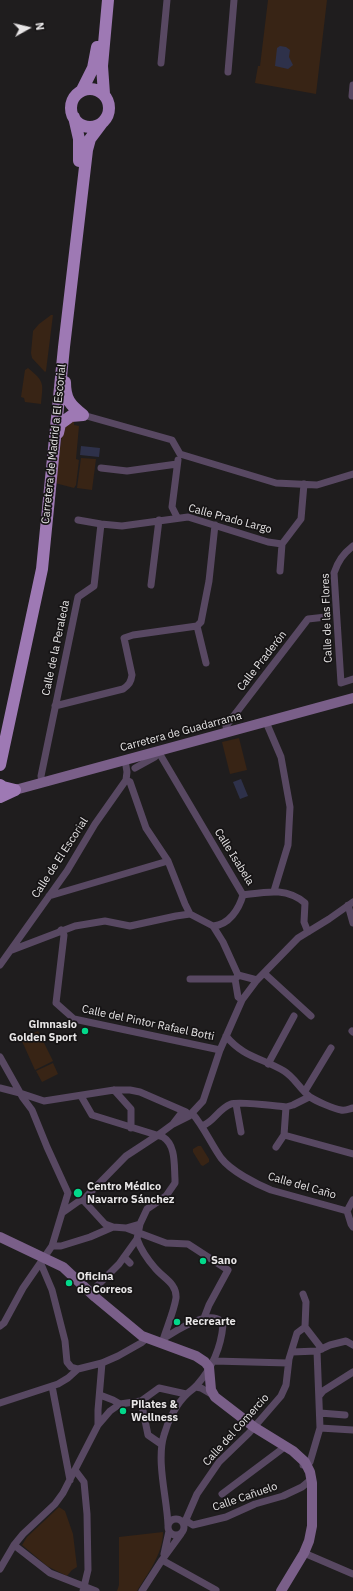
<!DOCTYPE html>
<meta charset="utf-8">
<style>
body{margin:0}
#map{position:relative;width:353px;height:1591px;overflow:hidden;background:#1f1d1e;font-family:"IBM Plex Sans",sans-serif}
canvas{display:block}
.north{position:absolute;left:8px;top:8px;width:40px;height:40px;-webkit-text-stroke:3px #161415;paint-order:stroke;rotate:82deg;font-size:11px;font-weight:700;line-height:16px;text-align:center;color:#e7e5e6}
.north::after{content:'';display:block;margin:auto;width:14px;height:18px;background:#e7e5e6;clip-path:polygon(50% 0,100% 100%,50% 72%,0 100%)}
</style>
<div id="map">
<canvas width="353" height="1591"></canvas>
<div class="north">N</div>
</div>
<script>
const g = document.querySelector('canvas').getContext('2d');
g.lineJoin = 'round';
function fill(path, color) { g.fillStyle = color; g.fill(path, 'evenodd'); }
function strokePath(path, color, width, dash) { g.strokeStyle = color; g.lineWidth = width; g.lineCap = dash ? 'butt' : 'round'; g.setLineDash(dash || []); g.stroke(path); }
function label(font, color, halo, rows, align = 'center') {
  g.font = font + ' "IBM Plex Sans",sans-serif'; g.lineWidth = 3.5; g.setLineDash([]); g.textBaseline = 'middle'; g.strokeStyle = halo; g.fillStyle = color; for (const [text, x, y, turn = 0] of rows) {
    g.save(); g.translate(x, y); g.rotate((+turn || 0) * Math.PI / 180); g.textAlign = isNaN(turn) ? turn : align; if (halo) g.strokeText(text, 0, 0); g.fillText(text, 0, 0); g.restore();
  }
}
const green = new Path2D(`
 M268 0H327L316 94 255 83 258 66H260Z
 M51 315H53L46 371 45 372 32 358 31 353 33 331 39 324Z
 M28 368C45 382 43 383 41 404L25 402 24 398 21 397 25 370Z
 M74 419V425L79 426 76 459 79 460 76 485 74 488 55 483 63 428Z
 M81 458 96 459 92 490 77 488Z
 M239 738 247 770 230 774 222 742Z
 M38 1031 53 1061 35 1070 21 1039Z
 M53 1063 58 1074 42 1082 36 1071Z
 M198 1146H201L209 1159V1162L203 1166 201 1165 193 1152V1149Z
 M59 1507 65 1511 73 1534 77 1567 72 1570 67 1576 47 1566 22 1545 27 1537Z
 M163 1532C163 1554 148 1573 137 1591H117L119 1585V1537Z`);
const water = new Path2D(`
 M280 46 286 47 290 50 289 57 293 65 288 69 275 66 277 48Z
 M81 446 100 448 99 457 80 455Z
 M241 779 248 796 240 799 233 782Z`);
const minor = new Path2D(`
 M161 63 167 0
 M228 72 234 0
 M352 96 353 85
 M83 415 172 440 180 454 276 483 317 485 353 474
 M101 468 127 471 177 464
 M177 517 172 507 178 460
 M78 520 101 524 122 526 188 517 268 542 282 544
 M353 546C343 554 338 561 334 573L341 683 353 679
 M280 571 282 544 301 519 304 484
 M151 585 159 520
 M197 626 206 663
 M55 706 123 689C129 685 131 682 132 675L124 638 133 635 197 626 201 622 209 581 215 525
 M266 722 281 757 290 807 288 845 274 891
 M227 732 226 726 308 619 326 617
 M158 751 243 895
 M135 768 155 757 158 751
 M126 780 130 782 146 828 168 861 185 904 190 914 213 926 223 942 238 975
 M42 782 41 776 78 597 94 586 101 524
 M243 895C266 892 286 887 305 903L304 922 308 932
 M49 896 168 861
 M348 905 353 923
 M213 926C229 925 239 909 243 895
 M61 930 64 935 56 1003 74 1019 220 1050
 M12 950 75 926 105 921 130 926 176 916 190 914
 M0 965 67 871 95 824 126 780 127 772 125 760
 M264 973 311 1016
 M238 975 257 980
 M237 977 235 979 238 997 242 1000
 M190 979H235
 M352 1031 353 1032
 M226 1036C243 1057 262 1058 284 1071 294 1077 300 1089 310 1097 316 1101 334 1109 341 1110 345 1111 349 1109 353 1108
 M0 1057 23 1098 32 1110 47 1147 68 1193 52 1246 23 1288 4 1323 0 1326
 M268 1064 294 1016
 M0 1088 20 1093 44 1101 114 1090H130L140 1092 186 1112
 M114 1090 131 1109V1128
 M305 1091 331 1048
 M81 1096 92 1115 163 1137C176 1145 174 1165 175 1179V1183L166 1196 147 1209 140 1224 137 1239 119 1264 91 1292
 M236 1104 241 1132
 M183 1111 173 1124 189 1116 203 1101 220 1050 242 1000 257 980 298 938 329 919 353 902
 M192 1113C204 1127 211 1144 221 1158 231 1171 256 1184 271 1190L347 1211
 M202 1126C214 1122 218 1109 231 1104 239 1101 275 1106 286 1107L293 1105 309 1097
 M284 1135 353 1154
 M276 1147 284 1135 286 1107
 M83 1200 105 1224 113 1227
 M347 1211 351 1224 353 1227
 M347 1211 353 1200
 M62 1213 79 1201 83 1200 126 1156 158 1135 173 1124
 M126 1228 166 1243 188 1244 228 1270 209 1305 204 1318
 M137 1239C141 1250 148 1260 155 1268 163 1278 177 1283 176 1298 174 1311 167 1327 163 1340
 M52 1246H61L90 1237 113 1227 126 1228 140 1224
 M124 1257 130 1263
 M41 1264 52 1290 65 1341 67 1362 71 1367 78 1369
 M303 1294 306 1302 305 1327 322 1349
 M164 1338C178 1330 207 1310 221 1321L223 1325C221 1347 212 1368 197 1385 195 1388 191 1390 188 1393 177 1403 168 1420 164 1435 156 1461 167 1498 168 1525
 M292 1352 317 1351 330 1345 346 1341 353 1345
 M214 1361 288 1363
 M52 1386 70 1480
 M196 1387 201 1388 213 1395
 M100 1395 113 1400 120 1404 141 1401 159 1388 186 1394
 M319 1396 323 1391 353 1372
 M141 1401 148 1435 161 1444
 M0 1403 58 1384 68 1378 78 1369 102 1363 118 1356 141 1343 147 1338
 M320 1413 345 1415
 M98 1425 110 1411 120 1404
 M320 1428 353 1430
 M303 1465H307L310 1462 320 1428 317 1351
 M75 1470 84 1482 87 1514 88 1570 83 1591
 M222 1494 282 1449
 M168 1527a8 8 0 1 1 16 0a8 8 0 1 1-16 0Z
 M186 1519 188 1522 193 1525 226 1517 255 1504 283 1496 302 1487 308 1482 312 1483
 M184 1524 197 1494 219 1462 249 1433 281 1396 286 1385 289 1359 297 1333 305 1327
 M14 1545 50 1573 96 1591
 M304 1553 353 1574
 M164 1554 169 1531
 M162 1560 216 1590
 M0 1569 14 1545 23 1534 55 1504 63 1493 98 1425V1410L102 1363
 M142 1591 162 1560 181 1534`);
const secondary = new Path2D(`
 M15 790 353 698
 M0 1237 63 1267 95 1297 142 1336 196 1356 205 1362 209 1367 211 1390 215 1397 254 1427 293 1451 305 1462 310 1472 312 1483V1526L309 1541 304 1553 281 1591`);
const trunk = new Path2D(`
 M71 108a19 19 0 1 1 38 0a19 19 0 1 1-38 0Z
 M82 90 93 68 97 47
 M104 94 102 66 108 0
 M74 117 79 139V161
 M65 382C65 399 70 405 83 415
 M58 433 60 424 71 416 83 415
 M0 765 42 569 64 347 87 150 90 139 102 123
 M0 785 3 787 15 790
 M0 797 15 790`);
const markers = [
 [85,1031,4,"#02d98b"],
 [78,1193,5,"#02d98b"],
 [203,1261,4,"#02d98b"],
 [69,1283,4,"#02d98b"],
 [177,1322,4,"#02d98b"],
 [123,1411,4,"#02d98b"]
];
const streetNames = [
 ["Carretera de Madrid a El Escorial",54,444,-84],
 ["Calle Prado Largo",230,519,15],
 ["Calle de las Flores",327,618,-92],
 ["Calle de la Peraleda",56,648,-78],
 ["Calle Praderón",262,661,-52],
 ["Carretera de Guadarrama",181,732,-15],
 ["Calle Isabela",234,857,58],
 ["Calle de El Escorial",60,858,-57],
 ["Calle del Pintor Rafael Botti",148,1023,12],
 ["Calle del Caño",302,1186,16],
 ["Calle del Comercio",236,1430,-48],
 ["Calle Cañuelo",245,1497,-19]
];
const poiNames = [
 ["Gimnasio",77,1025,"right"],
 ["Golden Sport",77,1038,"right"],
 ["Centro Médico",87,1187],
 ["Navarro Sánchez",87,1200],
 ["Sano",211,1261],
 ["Oficina",77,1277],
 ["de Correos",77,1290],
 ["Recrearte",185,1322],
 ["Pilates &",131,1405],
 ["Wellness",131,1418]
];
fill(green, '#382415');
fill(water, '#2e314a');
strokePath(minor, '#584862', 7);
strokePath(secondary, '#7a5f89', 10);
strokePath(trunk, '#9e79b4', 12);
for (const [x, y, r, color] of markers) { const dot = new Path2D(); dot.arc(x, y, r, 0, 2 * Math.PI); g.fillStyle = color; g.fill(dot); strokePath(dot, '#161415', 1.5); }
label('11px', '#e7e5e6', '#161415', streetNames);
label('bold 11px', '#e7e5e6', '#161415', poiNames, 'left');
</script>
